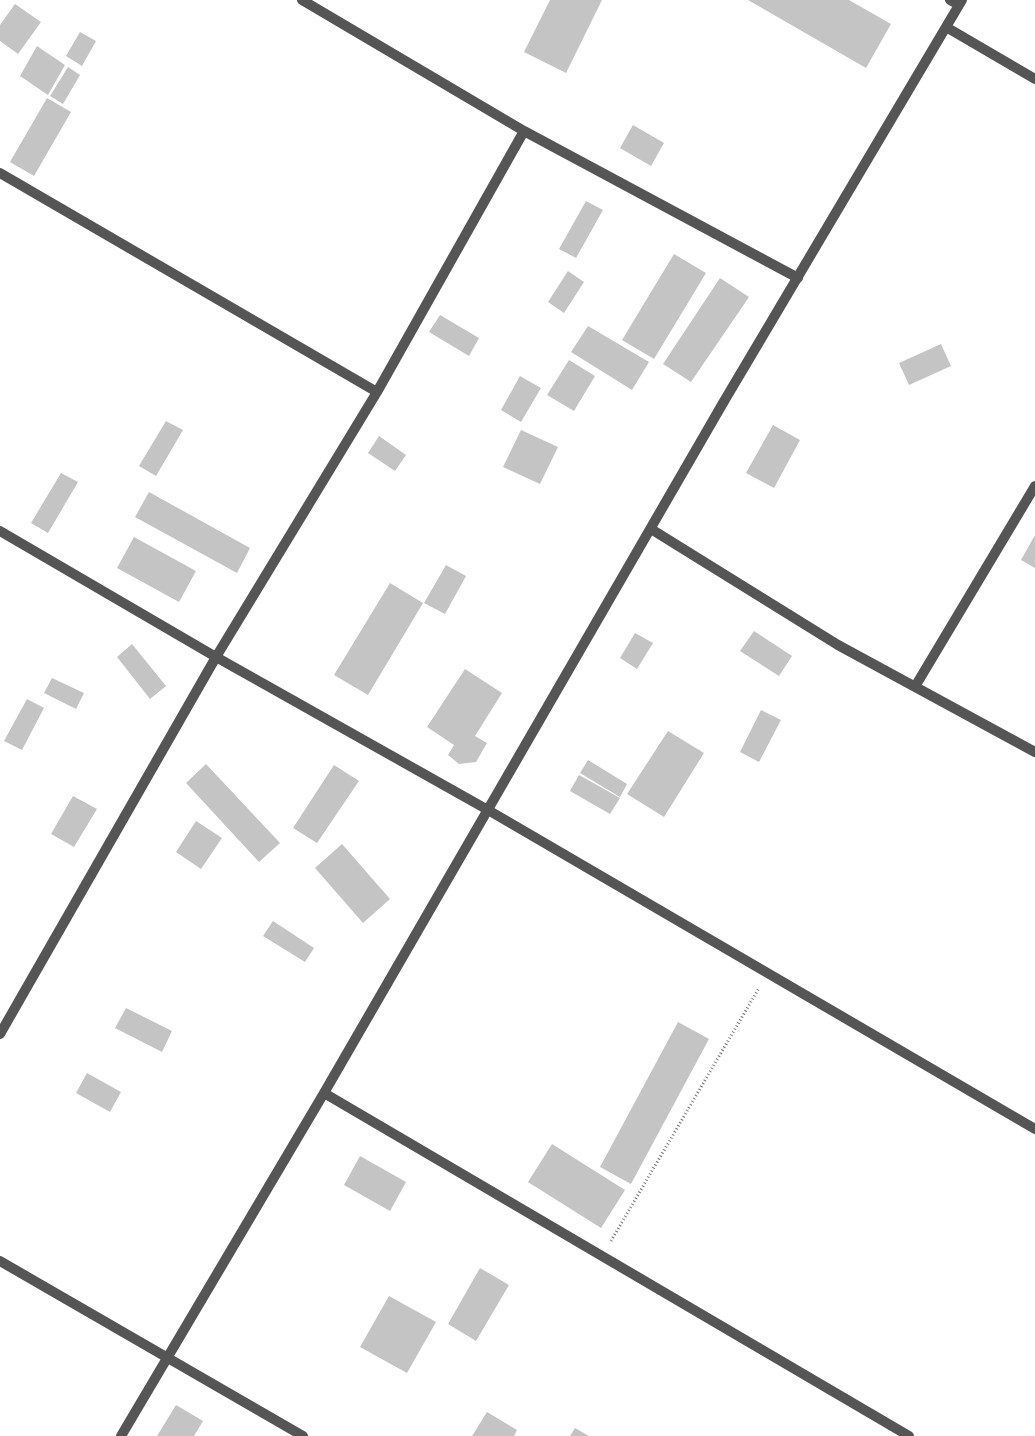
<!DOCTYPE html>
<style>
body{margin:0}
canvas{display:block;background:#fff}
</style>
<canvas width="1035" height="1436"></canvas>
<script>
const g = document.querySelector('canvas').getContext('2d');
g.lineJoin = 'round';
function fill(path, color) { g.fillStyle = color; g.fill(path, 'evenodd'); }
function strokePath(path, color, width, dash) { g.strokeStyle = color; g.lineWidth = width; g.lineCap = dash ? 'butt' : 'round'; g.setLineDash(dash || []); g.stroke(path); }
const building = new Path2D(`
 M550 0H602L566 73 524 52Z
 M748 0H849L891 24 866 68Z
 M15 4 41 22 18 54 0 41V25Z
 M80 32 96 41 82 66 66 56Z
 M37 46 65 65 48 95 20 76Z
 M68 67 80 75 63 104 50 96Z
 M47 98 71 112 34 176 10 162Z
 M633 125 664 143 651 166 620 148Z
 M586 201 603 210 576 258 559 249Z
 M674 254 706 273 654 359 622 340Z
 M568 271 584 282 564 313 548 302Z
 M720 278 749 297 691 382 663 364Z
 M440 315 479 338 469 356 429 332Z
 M588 326 649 362 632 390 571 352Z
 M941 344 951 366 909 385 899 363Z
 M569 360 595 376 574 411 547 395Z
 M520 376 541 388 521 422 501 410Z
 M166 421 183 430 156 476 139 466Z
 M773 425 800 440 774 488 746 473Z
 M521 430 558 447 540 484 503 467Z
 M379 436 406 455 395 471 368 453Z
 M61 473 78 482 48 533 31 523Z
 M149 492 250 548 237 573 135 517Z
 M1035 535V568L1021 560Z
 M134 537 196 571 179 602 117 568Z
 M446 565 466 576 445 614 424 603Z
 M390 583 423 603 368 695 334 675Z
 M754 631 792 656 779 676 740 651Z
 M635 633 653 643 637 669 620 658Z
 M132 644 166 686 150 699 117 657Z
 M465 669 502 693 475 736 487 743 476 762 459 764 448 755 454 745 427 727Z
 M52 678 84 693 76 709 44 693Z
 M27 699 44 708 22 750 4 741Z
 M761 710 781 720 759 762 740 752Z
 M668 731 704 753 664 817 627 794Z
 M588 760 627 784 620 797 580 773Z
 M206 764 280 843 259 862 186 783Z
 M334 765 359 781 317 843 293 828Z
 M579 775 620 798 610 814 570 791Z
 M73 796 97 809 74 847 51 834Z
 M196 821 222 838 201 869 176 852Z
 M342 844 390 899 363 923 315 868Z
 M273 921 314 948 305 962 263 936Z
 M126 1008 172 1031 162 1052 115 1028Z
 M678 1022 709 1039 631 1184 600 1167Z
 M87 1073 121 1092 110 1112 76 1093Z
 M552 1144 625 1190 601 1228 528 1182Z
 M360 1156 406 1182 390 1211 344 1185Z
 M480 1268 509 1285 476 1341 448 1324Z
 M389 1296 436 1322 407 1373 360 1347Z
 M176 1405 203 1421 194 1436H157Z
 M487 1412 517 1430 514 1436H472Z
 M575 1428 589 1436H570Z`);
const path = new Path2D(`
 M611 1241 759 988`);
const minor = new Path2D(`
 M302 0 524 131 798 278
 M950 0 959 5
 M946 27 1035 79
 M0 173 377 392
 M651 529 838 645 1035 752
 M0 531 216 657 488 810 1035 1129
 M916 685 1035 486
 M0 1034 216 657 377 392 524 131
 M324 1093 909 1436
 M0 1261 303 1436
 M121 1436 324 1093 723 403 962 0`);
fill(building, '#c4c4c4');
strokePath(path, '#777', 3, [1, 2.5]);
strokePath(minor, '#555', 10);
</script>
